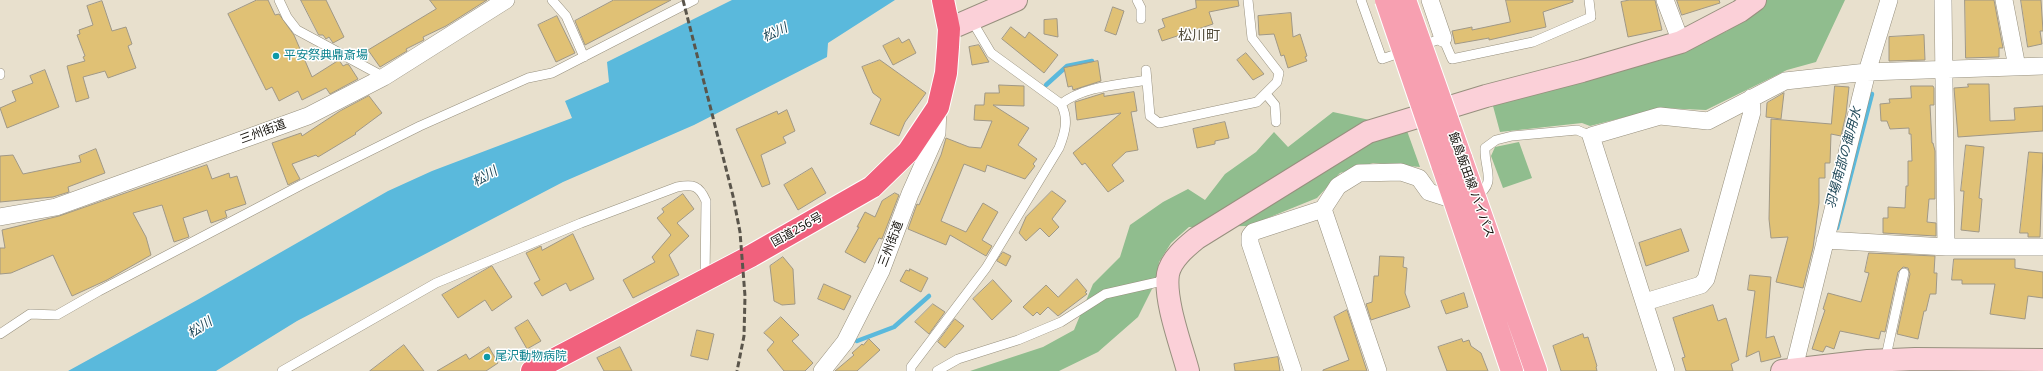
<!DOCTYPE html>
<meta charset="utf-8">
<style>
body{margin:0}
canvas{display:block;background:#e8e0cd}
</style>
<canvas width="2043" height="371"></canvas>
<script>
const g = document.querySelector('canvas').getContext('2d');
g.lineJoin = 'round';
function fill(path, color) { g.fillStyle = color; g.fill(path, 'evenodd'); }
function strokePath(path, color, width, dash) { g.strokeStyle = color; g.lineWidth = width; g.lineCap = dash ? 'butt' : 'round'; g.setLineDash(dash || []); g.stroke(path); }
function label(font, color, halo, rows, align = 'center') {
  g.font = font + ' "Noto Sans","Noto Sans JP",sans-serif'; g.lineWidth = 3; g.setLineDash([]); g.textBaseline = 'middle'; g.strokeStyle = halo; g.fillStyle = color; for (const [text, x, y, turn = 0] of rows) {
    g.save(); g.translate(x, y); g.rotate((+turn || 0) * Math.PI / 180); g.textAlign = isNaN(turn) ? turn : align; if (halo) g.strokeText(text, 0, 0); g.fillText(text, 0, 0); g.restore();
  }
}
const green = new Path2D(`
 M1767 0H1845L1816 62 1787 70 1706 110 1661 108 1590 126 1582 123 1500 132 1493 106 1695 45 1727 31Z
 M1333 112 1406 128 1420 167 1373 163 1340 173 1317 198 1248 226 1189 227 1171 243 1159 262 1157 279 1138 317 1098 352 1059 371H970L1043 347 1074 330 1093 284 1120 257 1130 225 1163 202 1188 189 1205 200 1225 174 1256 152 1274 132 1288 147Z
 M1519 142 1532 178 1503 188 1491 156 1495 147Z`);
const water = new Path2D(`
 M732 0H895L828 43 827 57 694 125 563 182 297 321 216 371H68L199 299 388 191 432 171 572 118 565 101 609 82 607 62Z`);
const stream = new Path2D(`
 M1046 85 1067 66 1092 61
 M1837 228 1872 94
 M857 341 894 327 929 296`);
const building = new Path2D(`
 M257 0H268L275 15 279 14 294 35 312 77 339 60 343 66 347 64 349 65 358 79 330 94 326 88 302 100 298 91 279 101 272 87 266 90 228 14Z
 M301 0H326L344 37 333 43 329 37 326 39 323 35H319Z
 M430 0H487L446 26 423 37 424 40 406 49 407 51 380 67 368 50 436 9Z
 M614 0H671L585 45 575 21Z
 M1196 0H1238L1239 6 1209 12 1213 24 1162 41 1158 30 1165 27 1162 19 1196 8Z
 M1506 0H1573V2L1543 12 1546 27 1489 40V38L1455 44 1452 31 1472 27V30L1510 22Z
 M1630 0H1655L1662 30 1628 37 1621 2Z
 M1677 0H1719L1720 3 1682 15Z
 M1965 0H1994L2003 48H1999V57L1966 58Z
 M2021 0H2041L2043 31H2040L2042 44 2028 47Z
 M102 1 112 31 126 27 132 44 128 46 136 68 108 78 105 71 83 77 89 98 76 102 67 66 85 61 83 57 85 56 77 35 80 34 79 30 93 25 87 6Z
 M1113 7 1124 11 1116 35 1105 31Z
 M1291 13 1293 37 1300 34 1307 56 1305 57 1307 61 1288 68 1284 55 1281 56 1274 34 1259 35 1258 16Z
 M557 16 575 53 556 62 538 25Z
 M1057 19 1058 37 1044 34V20Z
 M1011 27 1025 38 1029 32 1058 55 1044 73 1002 39Z
 M1924 35 1925 60 1889 61V37Z
 M899 38 902 43 909 39 916 53 893 65 883 46Z
 M979 45 989 62 972 65 969 47Z
 M1246 53 1253 61 1264 74 1253 80 1237 60Z
 M880 60 926 93 905 122 899 136 870 124 881 99 873 93 862 67Z
 M1098 61 1101 81 1073 90 1072 86 1068 87 1064 68Z
 M45 70 59 107 7 128 0 108 16 101 12 91 33 83 30 76Z
 M1968 84H1989L1990 121 2015 120 2014 108 2043 106V131L1958 137 1954 88 1968 87Z
 M999 85 1024 86V106L993 105 1029 128 1018 145 1037 159 1033 164 1035 166 1025 179 987 165 985 172 964 164 941 221 966 232 983 203 998 212 982 240 992 246 986 256 950 235 946 245 908 229 917 204 919 205 941 155 946 138 969 147 981 148 992 121 974 120 975 105H984L985 93H999Z
 M1835 86 1849 87 1846 114 1841 136 1831 134 1830 163H1825V178H1819V203L1813 248 1803 288 1776 282 1788 237 1771 238 1769 219 1771 119 1831 124Z
 M1911 86H1933L1934 88V105H1930L1932 143H1933L1935 151V199H1929L1927 222 1936 223V236L1883 233V218H1888V207L1905 208 1906 186H1908V161H1912L1911 134H1909V128L1890 129 1887 121H1881L1880 104 1890 103 1889 99 1911 98Z
 M1134 92 1137 111 1131 112 1138 150 1126 152 1112 165 1124 181 1108 192 1085 163 1082 165 1073 153 1121 113 1077 120 1075 102 1104 93V96Z
 M1784 93 1781 119 1766 117 1767 103Z
 M369 96 382 113 355 133 356 134 318 157 316 155 292 164 300 179 288 185 272 143 301 133 302 136 340 111Z
 M787 110 795 131 783 137 786 143 761 155 770 184 762 187 736 129 777 111 778 114Z
 M1225 122 1229 138 1215 141V144L1197 148 1193 129Z
 M1966 145 1984 147 1979 198 1982 199 1979 232 1961 230 1964 191H1961Z
 M96 149 105 173 68 187 69 192 53 197 0 202V156L13 155 23 174 81 162 79 156Z
 M2029 152 2043 153 2040 237H2028V233H2020Z
 M207 165 212 179 229 173 230 178 237 176 246 204 225 211 227 217 225 218 211 223 207 210 183 218 189 237 174 242 162 205 133 213 146 237 151 255 107 280 72 296 53 255 11 273 0 274V248H5L2 230 59 216Z
 M812 168 826 193 798 210 784 185Z
 M1052 191 1066 201 1052 219 1059 227 1049 237 1040 228 1026 241 1019 233 1026 217Z
 M895 193 899 195 882 239 879 238 865 263 845 252 859 227H857L865 212 875 217 882 201Z
 M683 194 694 209 677 223 689 236 669 255 679 275 633 298 623 280 655 262 652 257 671 235 657 218 664 212 662 209Z
 M1681 229 1689 251 1646 266 1639 243Z
 M573 234 594 279 570 291 566 283 542 296 534 283 540 280 526 253 541 246 542 250Z
 M1003 252 1011 256 1006 266 997 261Z
 M1869 253 1935 256 1934 273H1937L1936 294H1930L1926 311H1924L1918 339 1897 334 1910 274 1908 268 1903 267 1898 272 1885 332 1881 331 1879 339 1840 331 1834 349 1826 346 1823 352 1812 349 1825 310 1823 309 1828 293 1861 302 1869 273 1865 272Z
 M1380 256 1404 257 1403 267 1407 268 1405 293 1410 307 1371 320 1366 304 1372 302 1374 276H1378Z
 M783 257 793 269 795 304 782 305 774 301 770 266Z
 M1954 259H2015V268L2043 272V298L2028 296 2025 319 1990 314 1995 284H1962V280H1952Z
 M492 266 512 297 492 311 485 300 458 318 442 295Z
 M910 269 928 278 921 292 900 281 906 270 909 271Z
 M1750 275 1771 277 1766 338 1774 336 1781 357 1761 362 1759 351 1746 357 1755 291 1748 290Z
 M1077 279 1087 291 1085 292 1087 294 1058 316 1048 307 1040 315 1037 312 1033 316 1023 307 1046 285 1058 297Z
 M993 280 1012 301 992 320 973 299Z
 M824 284 851 296 844 310 818 299Z
 M1464 293 1468 307 1446 314 1441 301Z
 M933 304 945 312 929 334 915 322Z
 M1713 305 1718 321 1726 318 1739 360 1731 364 1733 371H1686L1682 358 1685 357 1673 318Z
 M1347 310 1367 371H1323V370L1349 360 1334 317Z
 M781 317 799 335 792 341 813 363 805 371H784L767 350 774 342 764 333Z
 M955 319 964 326 945 348 938 342Z
 M528 320 541 341 527 349 515 328Z
 M697 330 714 334 708 360 691 356Z
 M1583 334 1584 338 1588 337 1597 366 1596 367 1597 371H1561L1553 346Z
 M869 339 880 350 857 371H835L854 355 852 353 862 344 863 345Z
 M1462 339 1463 342 1469 340 1471 346 1481 353 1488 371H1447L1438 347Z
 M404 345 424 371H370Z
 M489 347 498 363 486 371H437L466 354 469 359Z
 M620 347 632 371H604L597 358Z
 M1278 357 1280 371H1235L1234 364Z`);
const lane = new Path2D(`
 M279 0 287 17 297 30 384 77
 M552 0 566 16 584 57
 M1137 0 1141 8V19
 M1361 0 1382 59 1405 51
 M1420 46 1443 38 1452 59 1533 42 1591 17 1589 0
 M1146 70 1150 116 1159 123 1257 102 1277 82 1279 73 1252 38 1248 0
 M0 73V75
 M1266 94 1275 105 1276 122
 M1061 104C1084 86 1118 85 1147 80
 M1475 197C1498 183 1484 170 1485 148L1496 140 1512 136 1577 130 1591 136
 M0 334 30 314 57 315 99 291 303 184 420 126 528 78 552 73 694 0
 M1885 361 1904 273
 M282 371 436 283 581 223 677 187C693 184 699 185 706 201L705 279
 M911 371V367L986 268 1059 148C1065 133 1069 119 1061 104L991 53 972 21
 M937 371 958 359 1018 340 1061 322 1105 294 1158 282 1166 275`);
const street = new Path2D(`
 M1430 0 1443 38
 M1665 0 1681 42
 M1943 0 1946 247
 M2004 0 2017 67
 M0 217 56 207 308 116 384 77 506 0
 M1825 240 1946 247H2043
 M1645 302 1701 285 1706 279 1752 112 1751 98
 M1794 368 1867 72 1889 0
 M822 371 845 342 881 271 910 194 937 133 938 107
 M1293 371 1250 243V236L1253 232 1323 209
 M1378 371 1323 209 1338 186 1359 173 1401 172 1419 178 1429 192 1454 200
 M1666 371 1591 136 1660 116 1708 121 1785 81 1867 72 2043 66`);
const secondary = new Path2D(`
 M949 29 1016 0
 M1188 371C1181 345 1164 300 1168 274 1171 259 1186 247 1197 238L1368 132 1486 96 1582 71 1681 42 1740 11 1755 0
 M1782 371 1868 361 1915 359 2043 360`);
const primary = new Path2D(`
 M1461 158 1536 371
 M1442 164 1512 371`);
const highway = new Path2D(`
 M532 371 751 256 872 187 908 152 938 107 946 73 948 47 949 29 943 0`);
const rail = new Path2D(`
 M683 0 733 196 740 232 745 296 744 336 737 371`);
const primaryBridge = new Path2D(`
 M1386 0 1442 164
 M1405 0 1461 158`);
const markers = [
 [276,56,4,"#0f9aa8"],
 [487,357,4,"#0f9aa8"]
];
const cultureNames = [
 ["平安祭典鼎斎場",284,56],
 ["尾沢動物病院",495,357]
];
const streetNames = [
 ["三州街道",263,132,-20],
 ["飯島飯田線 バイパス",1471,185,70],
 ["国道256号",797,230,-29],
 ["三州街道",891,244,-69]
];
const waterNames = [
 ["松川",775,33,-25],
 ["羽場南部の御用水",1844,158,-75],
 ["松川",485,177,-30],
 ["松川",200,328,-33]
];
const quarterNames = [
 ["松川町",1199,36]
];
fill(green, '#90bd8e');
fill(water, '#5ab9dc');
strokePath(stream, '#5ab9dc', 4.5);
fill(building, '#e0c175');
strokePath(building, '#a09886', 1);
strokePath(lane, '#97907e', 10);
strokePath(street, '#97907e', 18);
strokePath(secondary, '#97907e', 24);
strokePath(primary, '#fff', 24);
strokePath(highway, '#fff', 24);
strokePath(lane, '#fff', 9);
strokePath(street, '#fff', 17);
strokePath(secondary, '#fbd0d8', 22);
strokePath(primary, '#f7a0b1', 22);
strokePath(highway, '#f1617d', 22);
strokePath(rail, '#5a554b', 3, [6, 3]);
strokePath(primaryBridge, '#fff', 24, []);
strokePath(primaryBridge, '#f7a0b1', 22);
for (const [x, y, r, color] of markers) { const dot = new Path2D(); dot.arc(x, y, r, 0, 2 * Math.PI); g.fillStyle = color; g.fill(dot); strokePath(dot, '#fff', 1.5); }
label('12px', '#0d838f', '#fff', cultureNames, 'left');
label('12px', '#15120c', '#fff', streetNames);
label('italic 13px', '#204959', '#fff', waterNames);
label('14px', '#514b3a', '#fff', quarterNames);
</script>
